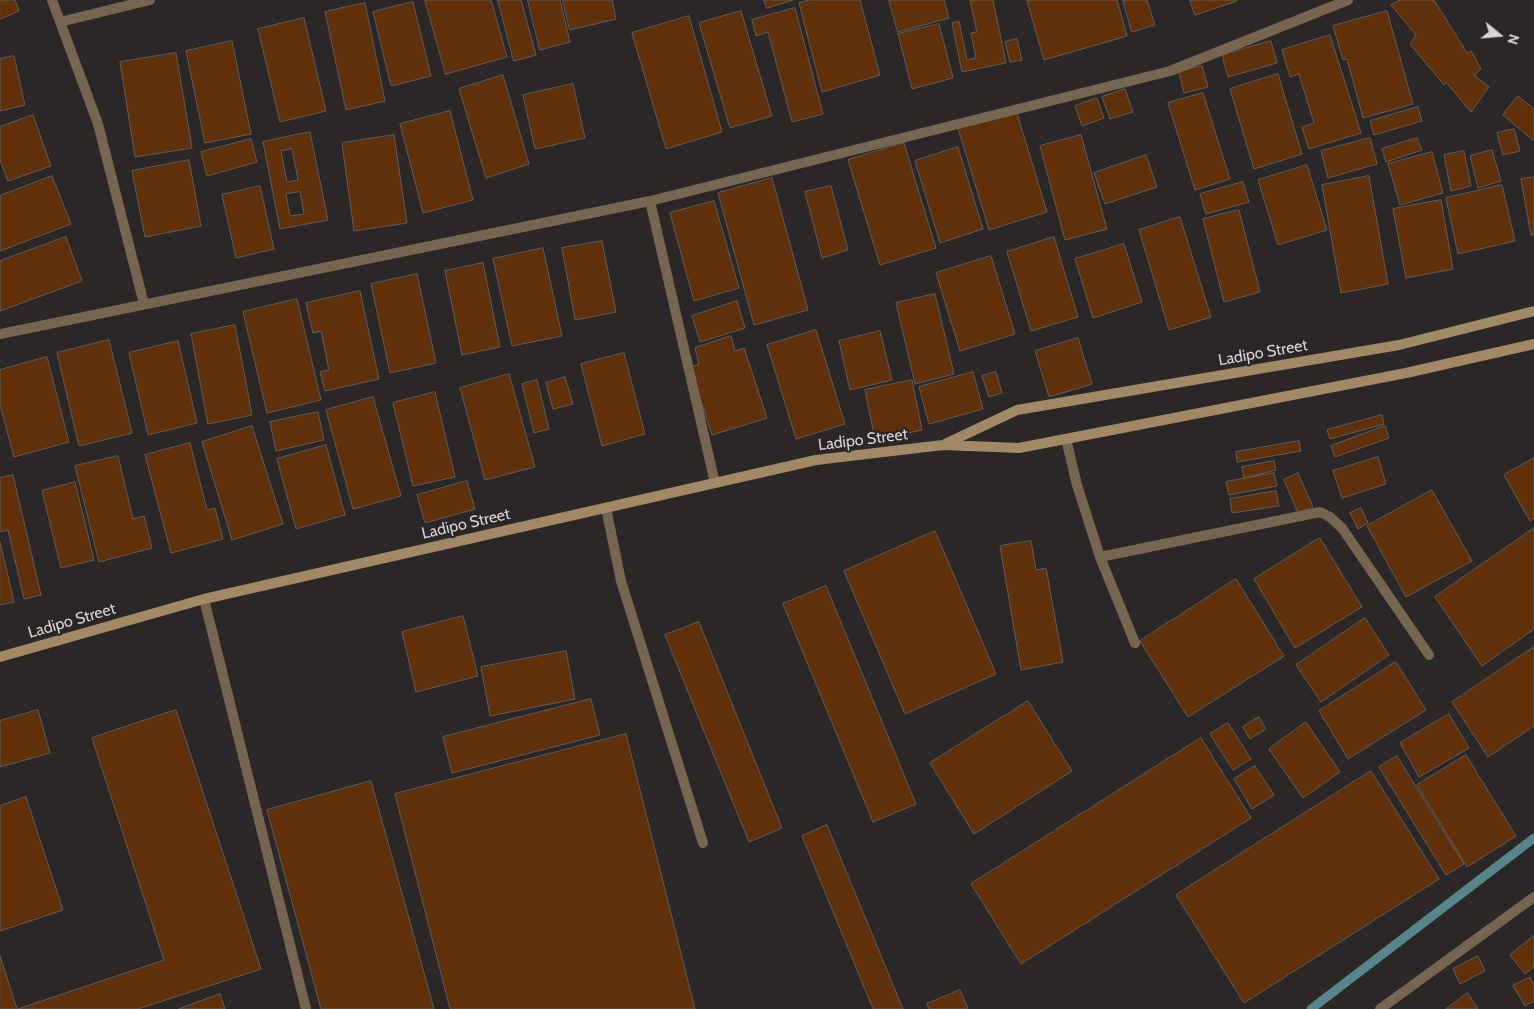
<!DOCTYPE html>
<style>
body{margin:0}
#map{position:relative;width:1534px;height:1009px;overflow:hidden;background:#2a2726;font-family:Cabin,sans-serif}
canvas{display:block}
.north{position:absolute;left:1474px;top:10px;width:50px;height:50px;-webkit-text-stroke:4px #2a2726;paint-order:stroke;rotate:107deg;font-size:14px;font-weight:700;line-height:20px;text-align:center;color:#d7d4d3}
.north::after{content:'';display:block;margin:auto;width:18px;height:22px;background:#d7d4d3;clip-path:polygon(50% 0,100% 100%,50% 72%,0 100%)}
</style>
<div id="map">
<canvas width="1534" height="1009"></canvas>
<div class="north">N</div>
</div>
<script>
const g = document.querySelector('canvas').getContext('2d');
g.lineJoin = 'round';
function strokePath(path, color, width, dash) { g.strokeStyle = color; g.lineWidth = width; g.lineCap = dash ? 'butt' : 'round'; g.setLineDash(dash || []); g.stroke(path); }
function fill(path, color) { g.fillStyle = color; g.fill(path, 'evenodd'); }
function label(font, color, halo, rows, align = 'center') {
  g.font = font + ' Cabin,sans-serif'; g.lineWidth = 4.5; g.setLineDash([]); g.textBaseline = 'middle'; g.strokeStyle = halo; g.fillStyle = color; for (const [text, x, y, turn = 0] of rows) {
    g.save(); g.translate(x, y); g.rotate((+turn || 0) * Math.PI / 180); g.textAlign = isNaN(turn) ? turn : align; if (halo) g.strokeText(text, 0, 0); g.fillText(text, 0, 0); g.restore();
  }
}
const stream = new Path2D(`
 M1311 1009 1534 838`);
const building = new Path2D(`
 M0 0H15L19 11 0 19Z
 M425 0H491L507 57 446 74Z
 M498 0H521L536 55 514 61Z
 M528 0H560L570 42 540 50Z
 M563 0H612L616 19 570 30Z
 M764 0H793L767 8Z
 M810 0H860L880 75 822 92 799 3Z
 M889 0H944L949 18 898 32Z
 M977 0H993L1006 63 962 72 952 23 959 21 967 60 976 58 971 33 977 32 970 1Z
 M1031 0H1117L1127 36 1044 60 1027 1Z
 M1123 0H1147L1155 25 1132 32Z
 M1190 0H1237V1L1195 15Z
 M1401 0H1434L1467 53 1471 51 1481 69 1474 75 1489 87 1471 112 1446 82 1444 85 1410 44 1416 35 1391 5Z
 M413 2 431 76 391 86 373 12Z
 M365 3 385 101 346 110 325 12Z
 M795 8 823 114 792 122 768 32 756 36 752 20Z
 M741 11 772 116 730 128 699 23Z
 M1387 11 1413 104 1363 118 1347 59 1343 60 1333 26Z
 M689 16 722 132 666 149 632 33Z
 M304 18 326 111 280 122 258 29Z
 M939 24 953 78 912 89 898 34Z
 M1330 35 1361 133 1309 149 1302 127 1314 123 1299 74 1290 77 1282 50Z
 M1017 39 1022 60 1010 62 1005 42Z
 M232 41 251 134 205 143 186 51Z
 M1271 41 1277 63 1228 77 1222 55Z
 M176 53 192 148 135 157 120 62Z
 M14 56 25 105 0 111V59Z
 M1202 66 1208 87 1184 93 1179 72Z
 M1278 74 1302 154 1254 169 1230 89Z
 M503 75 529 164 486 178 459 89Z
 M573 84 585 138 535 149 523 95Z
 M1125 89 1133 112 1110 119 1102 97Z
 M1203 93 1230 179 1195 190 1168 103Z
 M1518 96 1534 109V141L1503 115Z
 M1097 98 1104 118 1082 126 1075 106Z
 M1418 107 1422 121 1374 135 1370 121Z
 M1016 110 1047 212 989 230 958 128Z
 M450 111 473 200 423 213 400 124Z
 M33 115 51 166 8 181 0 160V127Z
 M1514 129 1520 151 1503 155 1497 133Z
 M310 132 328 220 280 229 263 142ZM292 149 298 180 287 182 281 151ZM300 192 304 214 290 216 286 194Z
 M394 135 407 223 354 231 342 143Z
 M1081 135 1107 229 1065 240 1040 146Z
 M1370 138 1377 164 1328 178 1321 151Z
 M1417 138 1422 150 1386 162 1382 149Z
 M251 139 257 162 207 176 201 152Z
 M904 143 936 248 880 265 848 160Z
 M958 147 983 229 940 243 915 161Z
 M1492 150 1501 181 1478 188 1470 156Z
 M1464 151 1471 186 1451 191 1444 155Z
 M1432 152 1443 193 1400 205 1388 164Z
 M1146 155 1157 187 1105 204 1094 173Z
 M189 160 201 226 145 237 132 171Z
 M1307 165 1327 230 1278 245 1258 180Z
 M52 176 71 224 0 251V196Z
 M1369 176 1388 284 1341 293 1322 185Z
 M1534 177V235H1531L1521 179Z
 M772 178 808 310 754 325 718 193Z
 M1243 182 1249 202 1206 214 1200 194Z
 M1502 185 1515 241 1458 254 1446 198Z
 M260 186 274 249 236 258 222 195Z
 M831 186 848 250 822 258 805 192Z
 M1441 200 1453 269 1406 278 1393 209Z
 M714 201 739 288 694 301 670 213Z
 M1239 210 1260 292 1224 302 1203 219Z
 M1180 217 1211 317 1169 330 1139 230Z
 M66 237 82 281 0 311V261Z
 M1054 237 1078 317 1031 331 1007 252Z
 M602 241 616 312 575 320 562 248Z
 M1124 244 1142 302 1093 318 1075 259Z
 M543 248 562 336 512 346 493 259Z
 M991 256 1015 334 960 351 936 273Z
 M483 263 500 347 462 355 445 271Z
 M417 274 436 363 390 373 371 284Z
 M360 291 379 379 325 391 320 372 329 370 321 331 313 333 306 303Z
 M935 294 954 374 915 384 896 303Z
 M297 299 321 400 267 413 243 312Z
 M737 301 745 328 700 342 692 316Z
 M235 325 252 415 208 424 191 334Z
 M816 330 845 424 796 439 767 345Z
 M880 331 892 380 850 390 839 341Z
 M731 336 735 351 744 348 767 418 712 435 690 367 699 364 695 348Z
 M1078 338 1092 384 1049 397 1035 351Z
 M109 340 132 433 79 446 57 353Z
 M178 341 197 423 148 435 129 353Z
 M624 353 645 434 602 446 581 364Z
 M47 357 69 442 14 457 0 405V370Z
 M973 372 983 409 929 424 919 387Z
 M996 372 1002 393 989 397 982 376Z
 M509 374 535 467 485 480 460 388Z
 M565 377 573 404 553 409 546 383Z
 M537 380 549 429 534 433 522 384Z
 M912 380 922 430 875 440 865 390Z
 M435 392 455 477 413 486 393 403Z
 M373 397 401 496 353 509 326 410Z
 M318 412 324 440 276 451 270 422Z
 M1382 415 1384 424 1330 439 1327 430Z
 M252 426 283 524 232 540 202 442Z
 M1385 426 1389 438 1335 457 1331 446Z
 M1299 441 1301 451 1237 462 1236 452Z
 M190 443 207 510 215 508 223 539 171 553 145 455Z
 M326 445 345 515 296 529 277 459Z
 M118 456 133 519 144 516 152 548 99 562 75 466Z
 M1378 457 1386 484 1342 498 1333 471Z
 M1534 458V518L1530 521 1504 475Z
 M1274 461 1276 470 1244 478 1242 467Z
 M1274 473 1277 486 1229 495 1226 482Z
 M1298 473 1313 507 1298 513 1284 480Z
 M13 475 41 595 24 599 8 530 0 532V478Z
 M467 481 475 509 425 523 417 495Z
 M75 482 94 560 61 568 42 491Z
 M1432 490 1472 561 1406 597 1367 526Z
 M1276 491 1279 506 1232 513 1230 499Z
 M1361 508 1368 523 1358 529 1350 513Z
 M1534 528V629L1482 666 1435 597Z
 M935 531 996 674 905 714 844 571Z
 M1320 538 1362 607 1295 648 1254 579Z
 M1031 541 1036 570 1046 568 1063 662 1021 670 1000 546Z
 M0 542 14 602 0 605Z
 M1236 579 1284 656 1188 717 1140 641Z
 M826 586 916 804 873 822 783 604Z
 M463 616 478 676 416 692 402 632Z
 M1365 618 1389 655 1321 702 1296 665Z
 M699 622 782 828 749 842 665 635Z
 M1534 647V726L1488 757 1452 702Z
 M566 651 575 699 490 716 481 667Z
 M1396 662 1426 710 1348 759 1319 711Z
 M591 699 600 735 452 773 443 737Z
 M1028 701 1072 771 974 834 930 763Z
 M38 710 50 753 0 767V721Z
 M176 710 261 969 138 1009H18L164 960 92 738Z
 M1449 714 1469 748 1419 777 1400 743Z
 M1259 717 1266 729 1250 739 1243 727Z
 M1306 722 1340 772 1303 798 1269 749Z
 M1228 723 1251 759 1233 770 1210 734Z
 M626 734 695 1009H450L395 794Z
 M1201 738 1251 818 1021 964 971 884Z
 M1466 755 1516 836 1467 867 1417 785Z
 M1397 756 1464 864 1446 875 1379 767Z
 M1255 766 1274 795 1252 809 1234 779Z
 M1371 771 1439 879 1244 1003 1176 895Z
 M371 781 434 1009H321L267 810Z
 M26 797 63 910 0 931V806Z
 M827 825 903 1009H873L802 836Z
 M1534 936V967L1525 974 1510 955Z
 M0 956 17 1009H0Z
 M1478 956 1485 971 1460 984 1453 969Z
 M1530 977 1534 985V1001L1525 1006 1513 986Z
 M960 990 968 1009H929L927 1004Z
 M1468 993 1478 1009H1446Z
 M220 994 225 1009H179Z`);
const lane = new Path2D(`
 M1066 439 1077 485 1100 557 1135 643
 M606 508 621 581 703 843
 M1100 557 1320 512 1330 517 1342 528 1429 655
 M204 599 306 1009
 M1380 1009 1534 897`);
const street = new Path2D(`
 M52 0 98 124 144 304
 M60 22 150 0
 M650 201 715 483
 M0 334 650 201 1170 71 1348 0`);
const secondary = new Path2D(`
 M945 444 1017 410 1399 345 1534 311
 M0 657 204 599 816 460 943 445 1019 448 1406 373 1534 344`);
const streetNames = [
 ["Ladipo Street",1263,353,-10],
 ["Ladipo Street",863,440,-7],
 ["Ladipo Street",466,524,-13],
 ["Ladipo Street",72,621,-16]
];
strokePath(stream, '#56858b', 9);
fill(building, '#5f3009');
strokePath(building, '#615e5c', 1);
strokePath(lane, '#766651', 10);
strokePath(street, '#766651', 10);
strokePath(secondary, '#a28966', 10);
label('16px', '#d7d4d3', '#2a2726', streetNames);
</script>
